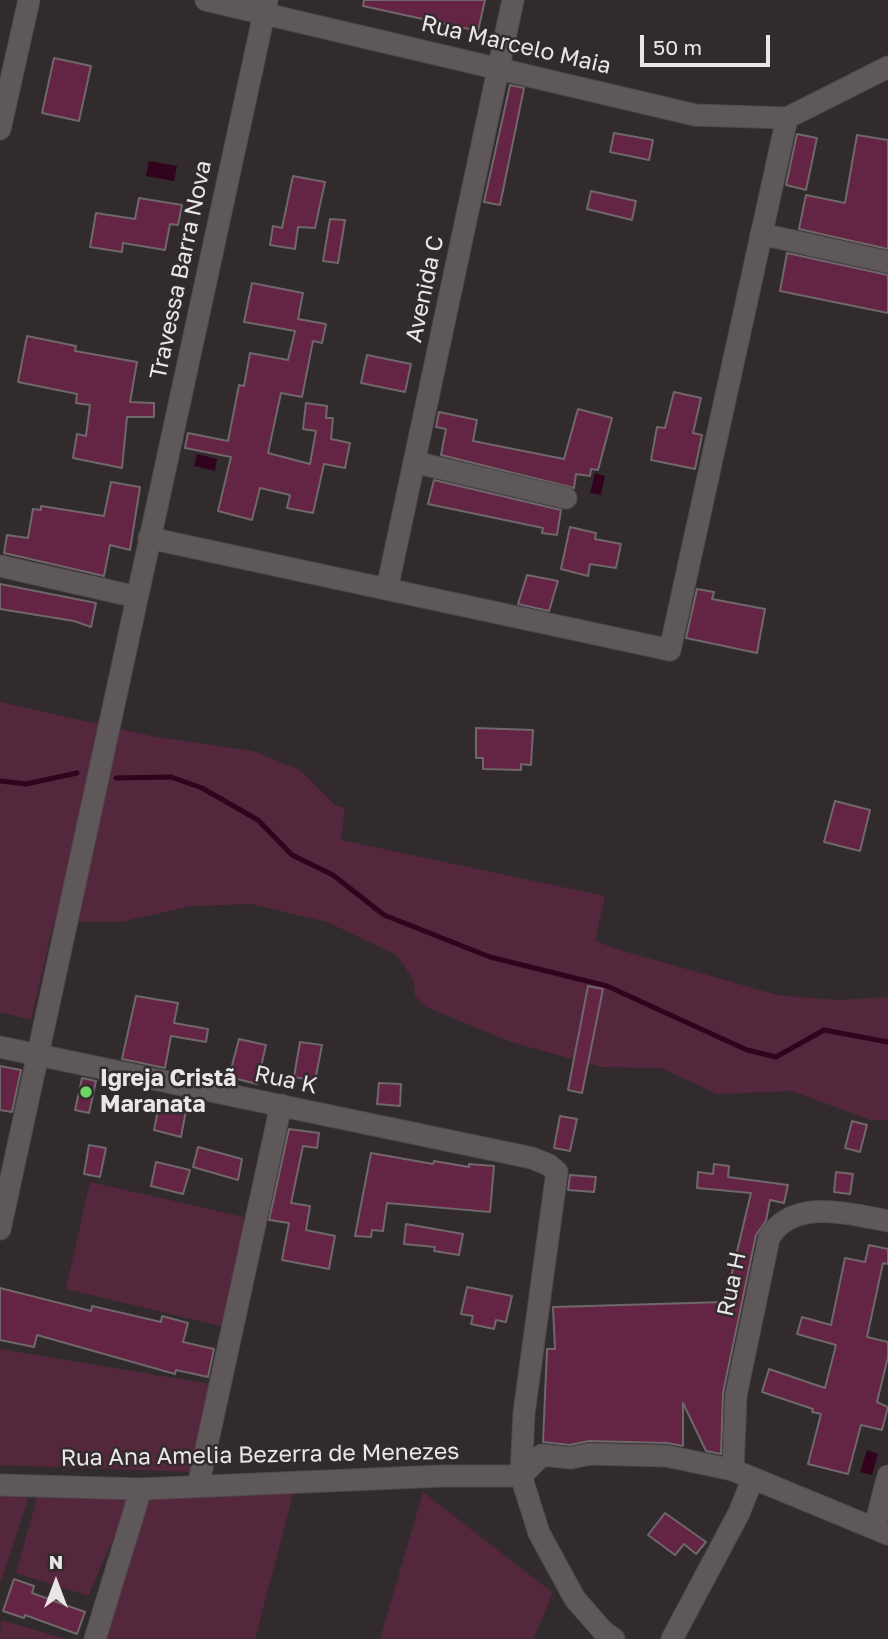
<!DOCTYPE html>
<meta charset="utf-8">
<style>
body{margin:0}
#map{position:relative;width:888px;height:1639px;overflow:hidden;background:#312b2d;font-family:"Golos Text",sans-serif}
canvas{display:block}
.north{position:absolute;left:21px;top:1548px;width:70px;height:70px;-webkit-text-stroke:5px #312b2d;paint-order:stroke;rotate:0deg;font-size:19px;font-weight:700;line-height:28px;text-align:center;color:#eae5e7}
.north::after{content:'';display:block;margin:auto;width:24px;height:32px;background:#eae5e7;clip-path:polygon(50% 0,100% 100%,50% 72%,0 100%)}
.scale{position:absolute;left:640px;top:35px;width:130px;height:32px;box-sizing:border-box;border:4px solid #eae5e7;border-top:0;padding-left:9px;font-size:21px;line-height:24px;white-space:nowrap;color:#eae5e7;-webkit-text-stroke:5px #312b2d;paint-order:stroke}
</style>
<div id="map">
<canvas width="888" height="1639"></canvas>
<div class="north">N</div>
<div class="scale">50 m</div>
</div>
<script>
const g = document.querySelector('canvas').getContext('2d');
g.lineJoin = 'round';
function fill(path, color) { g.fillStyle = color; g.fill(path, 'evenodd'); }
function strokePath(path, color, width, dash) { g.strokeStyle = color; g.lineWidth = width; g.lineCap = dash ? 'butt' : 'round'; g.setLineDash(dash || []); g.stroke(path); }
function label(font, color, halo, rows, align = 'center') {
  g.font = font + ' "Golos Text",sans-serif'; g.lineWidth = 5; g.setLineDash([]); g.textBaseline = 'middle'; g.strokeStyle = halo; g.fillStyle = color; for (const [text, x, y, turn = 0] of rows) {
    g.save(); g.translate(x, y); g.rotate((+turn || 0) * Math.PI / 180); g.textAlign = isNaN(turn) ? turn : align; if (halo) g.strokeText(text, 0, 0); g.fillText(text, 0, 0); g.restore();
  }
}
const green = new Path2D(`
 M0 702 156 737 253 751 300 770 335 805 345 808 341 840 605 896 595 940 613 948 777 995 837 1000 888 997V1120H870L792 1091 717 1094 661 1068 601 1067 511 1042 426 1007 415 996 414 981 397 955 327 922 251 904 191 906 121 922H54L31 1020 0 1012Z
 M90 1182 253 1219 233 1329 66 1289Z
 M0 1349 210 1384 192 1472 0 1465Z
 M294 1491 255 1639H101L144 1496Z
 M423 1492 553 1593 533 1639H380Z
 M0 1494 29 1496 0 1584Z
 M38 1494H133L88 1596 16 1573Z
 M1 1620 66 1639H0Z`);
const water = new Path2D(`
 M149 161 177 166 174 181 146 176Z
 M197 454 217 459 215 471 194 466Z
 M595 473 605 476 601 495 590 493Z
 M867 1450 878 1454 872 1475 860 1472Z`);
const stream = new Path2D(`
 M116 778 171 777 202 788 258 820 292 855 333 875 384 915 490 957 607 986 747 1050 776 1057 824 1030 888 1042
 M0 781 26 784 77 773`);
const building = new Path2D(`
 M364 0H485L478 31 363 6Z
 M54 58 91 66 79 121 42 113Z
 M510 85 524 88 500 205 484 202Z
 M614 133 653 140 649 160 610 152Z
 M797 134 817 138 806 190 786 185Z
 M857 135 888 140V249L799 229 806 195 845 203Z
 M293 176 325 182 315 228 298 227 295 249 270 245 273 226 282 228Z
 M591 191 636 201 632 220 587 209Z
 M139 198 182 205 178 225 170 224 165 250 123 243 122 252 90 247 96 213 135 219Z
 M330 219 345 220 338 263 323 261Z
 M787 253 888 275V313L780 291Z
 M252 283 303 293 298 319 326 324 322 343 313 341 302 397 281 393 268 453 310 464 316 431 303 429 306 403 327 406 326 418H333L331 439 350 443 345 468 324 464 313 513 287 508 290 495 260 488 252 520 218 511 231 457 185 448 188 433 228 441 239 385 244 386 250 353 288 360 295 331 244 322Z
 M27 336 76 346 75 351 137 362 130 402 154 403V417H127L122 468 73 458 77 434 86 436 90 405 76 403 77 394 18 382Z
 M367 355 411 364 405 392 361 383Z
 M674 392 701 398 693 433 702 435 695 469 651 460 657 427 665 428Z
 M578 409 612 418 598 470 591 469 590 476 576 474 574 488 441 455 446 429 436 427 439 412 477 420 473 441 564 459Z
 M434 480 561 510 557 535 542 533 543 528 428 504Z
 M111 482 140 487 130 550 110 545 104 576 4 553 7 535 28 538 33 509 41 510V506L104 516Z
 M570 527 596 533 595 539 621 544 616 568 590 564 588 576 561 569Z
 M527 575 558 581 549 611 518 604Z
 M0 584 96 603 91 627 74 621 0 609Z
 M697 589 714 592 712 599 765 609 757 653 686 638Z
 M476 728 533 730 531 765 521 764V770L483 769V758H476Z
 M835 801 870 810 860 851 824 842Z
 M588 986 603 989 582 1093 568 1090Z
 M136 996 178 1003 174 1023 208 1029 206 1042 171 1036 165 1068 122 1059Z
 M239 1039 266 1045 257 1084 229 1077Z
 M300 1042 322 1045 315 1081 294 1077Z
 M0 1066 21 1070 12 1112 0 1110Z
 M82 1078 96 1081 89 1113 75 1110Z
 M379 1083 401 1084 400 1106 377 1104Z
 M160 1100 187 1105 181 1137 154 1130Z
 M560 1116 577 1119 570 1151 554 1148Z
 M852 1121 867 1125 860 1152 845 1148Z
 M289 1129 319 1133 317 1148 303 1146 291 1203 310 1206 306 1230 335 1236 329 1269 282 1260 289 1223 269 1220Z
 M89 1145 106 1148 100 1177 84 1174Z
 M198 1147 242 1159 238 1180 193 1167Z
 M371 1153 433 1164 434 1161 469 1167V1164L494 1166 490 1212 387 1203 383 1231 372 1230 371 1237 355 1236Z
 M156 1162 190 1170 183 1194 151 1186Z
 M714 1164 729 1166 728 1177 788 1185 784 1203 770 1200 766 1221 756 1235 723 1393 721 1454 706 1451 683 1403V1446L667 1443 589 1441 570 1445 543 1442 547 1349H555L553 1307 725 1302 751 1193 697 1188 698 1172 713 1174Z
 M836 1172 853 1174 850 1194 834 1192Z
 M570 1175 596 1177 594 1192 568 1190Z
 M406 1224 463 1234 459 1255 434 1251 435 1247 404 1244Z
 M869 1245 888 1249V1264L883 1263 867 1337 888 1342V1357L877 1402 888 1407 882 1430 861 1425 848 1474 808 1464 821 1414 812 1412 813 1409 762 1392 769 1369 825 1388 836 1345 797 1334 802 1317 831 1325 845 1258 865 1262Z
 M467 1287 512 1296 506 1322 496 1320 494 1329 471 1324 473 1316 461 1314Z
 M0 1288 91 1311 92 1306 161 1322 162 1316 188 1323 183 1342 214 1349 208 1377 176 1370 175 1374 37 1335 34 1347 0 1340Z
 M665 1513 706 1542 696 1554 684 1544 675 1555 648 1535Z
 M14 1579 34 1586 32 1593 85 1612 77 1634 25 1615 24 1618 3 1611Z`);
const minor = new Path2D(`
 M206 0 695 115 787 118 888 67
 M0 129 29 0
 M761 234 888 262
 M414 462 566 498
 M149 538 670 650 787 118
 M0 566 137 597
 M387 589 513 0
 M0 1047 532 1158 549 1165 557 1172 524 1413 521 1476 539 1533 575 1599 603 1631 614 1639
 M0 1229 267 0
 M733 1470 736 1395 769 1238C792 1197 850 1214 888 1221
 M521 1476 542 1455 571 1458 589 1454 667 1456 733 1470 888 1534
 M0 1485 141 1489 442 1476H521
 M198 1486 281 1105
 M875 1526 888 1476
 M95 1639 141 1489
 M672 1639 739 1513 753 1478`);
const markers = [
 [86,1092,7,"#6dd361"]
];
const streetNames = [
 ["Rua Marcelo Maia",516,45,13],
 ["Travessa Barra Nova",181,270,-78],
 ["Avenida C",425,289,-78],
 ["Rua K",286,1080,12],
 ["Rua H",732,1284,-78],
 ["Rua Ana Amelia Bezerra de Menezes",260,1455,-1]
];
const poiNames = [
 ["Igreja Cristã",100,1079],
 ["Maranata",100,1105]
];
fill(green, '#54273c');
fill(water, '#31031d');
strokePath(stream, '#31031d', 5);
fill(building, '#642545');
strokePath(building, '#6f676a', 2);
strokePath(minor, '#4f4a4c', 23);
strokePath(minor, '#5f585b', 21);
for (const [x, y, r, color] of markers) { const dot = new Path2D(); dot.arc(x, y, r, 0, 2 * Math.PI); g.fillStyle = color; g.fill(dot); strokePath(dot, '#312b2d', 2.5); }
label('23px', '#eae5e7', '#312b2d', streetNames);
label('bold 23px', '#eae5e7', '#312b2d', poiNames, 'left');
</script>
